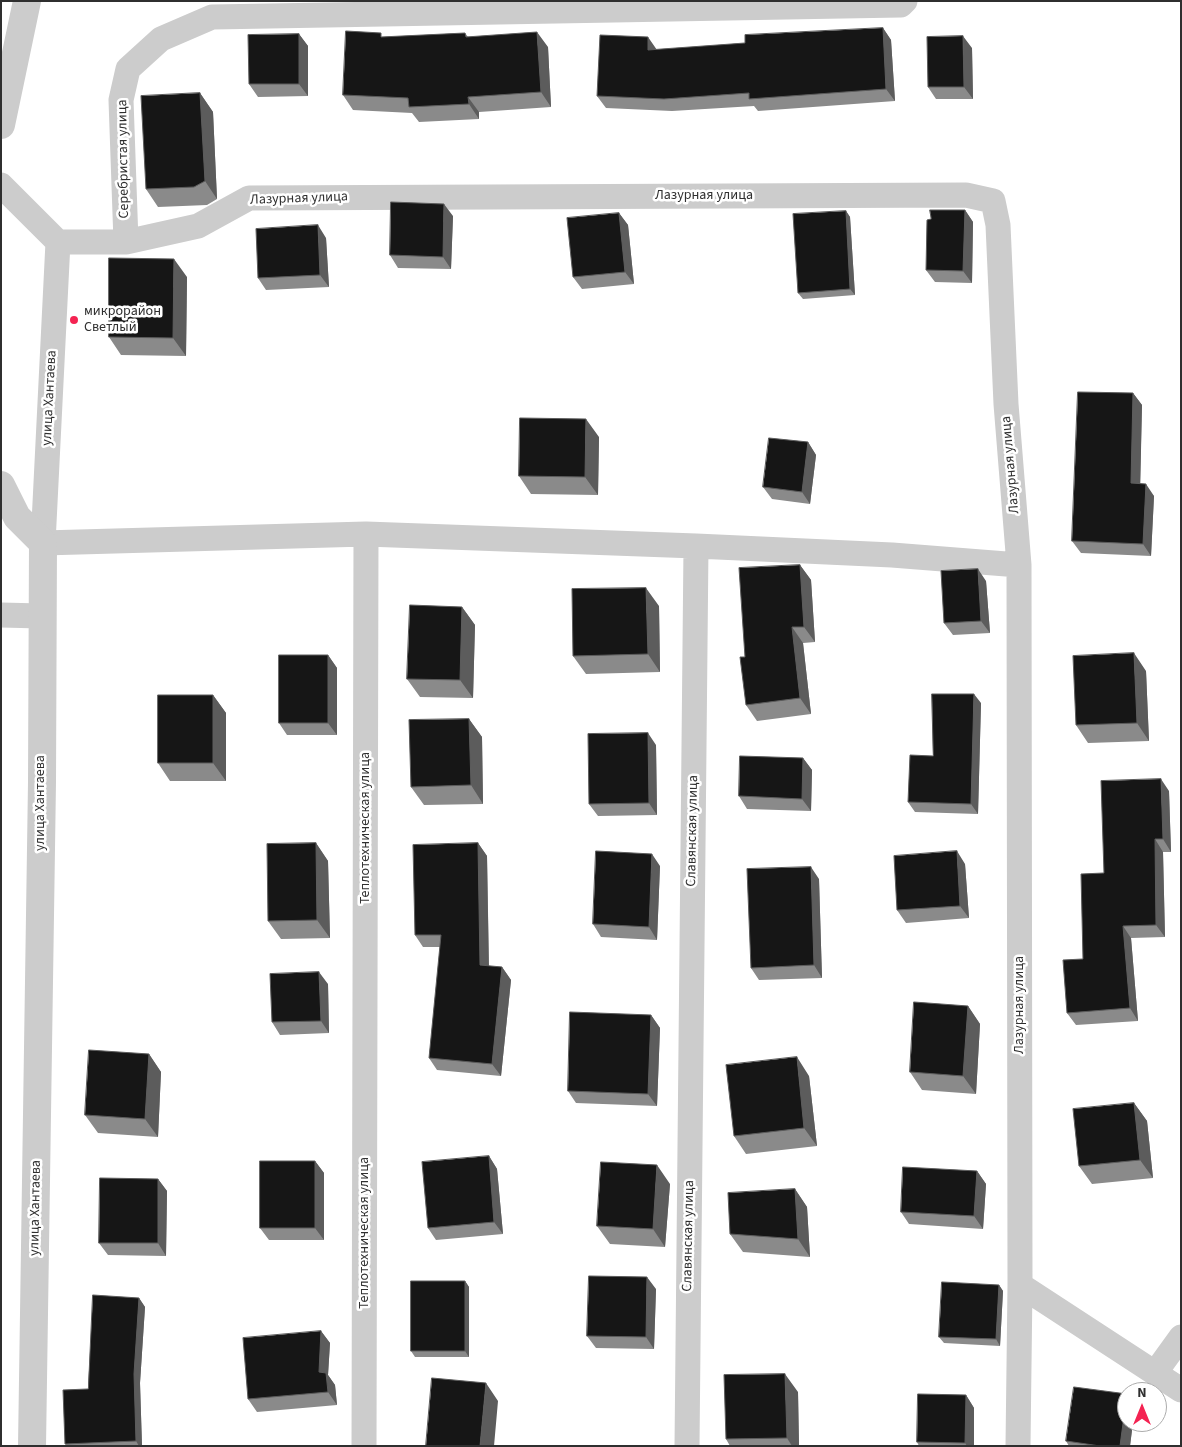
<!DOCTYPE html>
<meta charset="utf-8">
<style>
body{margin:0}
#map{position:relative;width:1182px;height:1447px;overflow:hidden;background:#fff;font-family:"Source Sans 3",sans-serif}
canvas{display:block}
.frame{position:absolute;inset:0;border:2px solid #2f2f2f;pointer-events:none}
.north{position:absolute;left:1117px;top:1382px;width:50px;height:50px;box-sizing:border-box;background:#fff;border:1px solid #acacac;border-radius:50%;rotate:0deg;font-size:14px;font-weight:700;line-height:20px;text-align:center;color:#2f2f2f}
.north::after{content:'';display:block;margin:auto;width:18px;height:22px;background:#f42352;clip-path:polygon(50% 0,100% 100%,50% 72%,0 100%)}
</style>
<div id="map">
<canvas width="1182" height="1447"></canvas>
<div class="frame"></div>
<div class="north">N</div>
</div>
<script>
const g = document.querySelector('canvas').getContext('2d');
g.lineJoin = 'round';
function strokePath(path, color, width, dash) { g.strokeStyle = color; g.lineWidth = width; g.lineCap = dash ? 'butt' : 'round'; g.setLineDash(dash || []); g.stroke(path); }
function fill(path, color) { g.fillStyle = color; g.fill(path, 'evenodd'); }
function label(font, color, halo, rows, align = 'center') {
  g.font = font + ' "Source Sans 3",sans-serif'; g.lineWidth = 5; g.setLineDash([]); g.textBaseline = 'middle'; g.strokeStyle = halo; g.fillStyle = color; for (const [text, x, y, turn = 0] of rows) {
    g.save(); g.translate(x, y); g.rotate((+turn || 0) * Math.PI / 180); g.textAlign = isNaN(turn) ? turn : align; if (halo) g.strokeText(text, 0, 0); g.fillText(text, 0, 0); g.restore();
  }
}
const minor = new Path2D(`
 M1 185 58 242 43 543 366 534 364 1446
 M58 242H126L198 226 249 198 966 195 993 201 998 225 1006 404 1019 565
 M126 242 121 100 128 69 161 39 212 17 901 5 905 1
 M366 534 696 546 687 1446
 M696 546 892 555 1019 565 1020 1285 1018 1446
 M1 615 41 616
 M1020 1285 1181 1390
 M1155 1373 1181 1337`);
const tertiary = new Path2D(`
 M1 125 27 1
 M1 485 17 517 43 543 42 782 32 1446`);
const wall = new Path2D(`
 M883 28 891 40 895 101 758 111 754 106 672 111 606 108 597 96 657 50 745 43Z
 M465 33 468 37 548 47 551 107 479 112V119L419 122 412 113 353 110 343 95 384 37Z
 M299 34 308 46V96L258 97 249 84Z
 M972 48 973 99H936L928 87Z
 M200 93 213 112 217 199 207 205 158 207 146 189Z
 M965 210 973 222 972 283 935 282 926 270Z
 M846 211 850 217 855 295 803 299 798 293Z
 M619 213 628 225 634 284 582 289 573 277Z
 M453 216 451 269 398 268 390 255Z
 M326 238 329 287 266 290 258 278Z
 M187 277 186 356 121 355 109 337Z
 M1133 393 1142 405 1140 484 1154 496 1151 556 1081 553 1072 541Z
 M599 437 598 495 531 494 519 476Z
 M808 442 816 455 810 504 772 499 763 487Z
 M800 565 811 580 815 642 803 643 811 714 757 721 746 705 745 657Z
 M986 581 990 633 953 635 944 623Z
 M659 606 660 672 586 674 573 656Z
 M462 607 475 625 473 698 420 697 407 679Z
 M328 655 337 668V735H287L279 723Z
 M1146 671 1149 741 1088 743 1076 725Z
 M213 695 226 713V781H170L158 763Z
 M981 703 978 814 915 812 908 802 933 756Z
 M469 719 482 737 483 804 424 805 411 787Z
 M656 745 657 815 598 816 589 804Z
 M803 758 812 770 811 811 747 809 739 796Z
 M1169 791 1171 852H1163L1165 937 1131 938 1138 1021 1076 1025 1067 1013 1083 959Z
 M316 843 328 861 330 938 281 939 268 921Z
 M478 843 487 856 489 966 502 967 511 980 501 1076 437 1070 429 1058 440 947H423L415 935Z
 M965 864 969 918 906 923 897 910Z
 M660 866 657 940 601 937 593 924Z
 M819 879 822 978 759 980 751 968Z
 M328 984 329 1033 280 1035 272 1022Z
 M968 1006 980 1024 976 1094 922 1090 910 1072Z
 M651 1015 660 1028 657 1106 576 1103 568 1091Z
 M149 1054 161 1072 158 1137 98 1133 85 1115Z
 M809 1076 817 1146 746 1154 734 1136Z
 M1134 1103 1147 1121 1153 1178 1092 1184 1079 1166Z
 M489 1156 497 1169 503 1234 436 1240 428 1228Z
 M315 1161 324 1173V1240H269L260 1228Z
 M977 1171 986 1184 983 1229 909 1224 901 1212Z
 M158 1179 167 1191 166 1256 108 1255 99 1243Z
 M670 1184 665 1247 610 1244 597 1226Z
 M795 1189 807 1207 810 1257 743 1252 730 1234Z
 M465 1281 469 1287V1357H415L411 1351Z
 M999 1285 1003 1291 1000 1346 944 1343 939 1337Z
 M656 1289 654 1349 596 1348 587 1336Z
 M139 1298 145 1307 140 1383 142 1446H67L65 1444 88 1389Z
 M321 1331 330 1343 328 1375 335 1385 337 1405 257 1412 248 1399Z
 M798 1392 799 1446H730L726 1439Z
 M1127 1394V1422H1133L1130 1446H1069L1066 1441Z
 M966 1395 974 1408V1446H919L917 1442Z`);
const shadedWall = new Path2D(`
 M883 28 891 40 895 101 886 89Z
 M537 32 548 47 551 107 541 92Z
 M299 34 308 46V96L299 84Z
 M963 36 972 48 973 99 964 87Z
 M648 37 657 50H648Z
 M200 93 213 112 217 199 205 181Z
 M468 97 479 112V119L469 104Z
 M444 204 453 216 451 269 443 257Z
 M965 210 973 222 972 283 963 271Z
 M846 211 850 217 855 295 850 289Z
 M619 213 628 225 634 284 625 272Z
 M318 225 326 238 329 287 320 275Z
 M174 259 187 277 186 356 173 338Z
 M1133 393 1142 405 1140 496 1131 483Z
 M586 419 599 437 598 495 585 477Z
 M808 442 816 455 810 504 802 492Z
 M1146 484 1154 496 1151 556 1143 544Z
 M800 565 811 580 815 642 804 627Z
 M978 569 986 581 990 633 981 621Z
 M646 588 659 606 660 672 648 654Z
 M462 607 475 625 473 698 460 680Z
 M792 627 803 643 811 714 800 698Z
 M1134 653 1146 671 1149 741 1137 723Z
 M328 655 337 668V735L328 723Z
 M974 694 981 703 978 814 971 804Z
 M213 695 226 713V781L213 763Z
 M469 719 482 737 483 804 471 785Z
 M648 733 656 745 657 815 649 803Z
 M803 758 812 770 811 811 802 799Z
 M1161 779 1169 791 1171 852 1163 839Z
 M1155 839 1163 852 1165 937 1156 925Z
 M316 843 328 861 330 938 317 920Z
 M478 843 487 856 489 977 480 965Z
 M957 851 965 864 969 918 960 906Z
 M652 854 660 866 657 940 649 927Z
 M811 867 819 879 822 978 814 965Z
 M1123 926 1131 938 1138 1021 1130 1008Z
 M502 967 511 980 501 1076 492 1064Z
 M319 972 328 984 329 1033 321 1021Z
 M968 1006 980 1024 976 1094 963 1076Z
 M651 1015 660 1028 657 1106 648 1094Z
 M149 1054 161 1072 158 1137 145 1119Z
 M797 1057 809 1076 817 1146 804 1128Z
 M1134 1103 1147 1121 1153 1178 1140 1160Z
 M489 1156 497 1169 503 1234 494 1222Z
 M315 1161 324 1173V1240L315 1228Z
 M657 1165 670 1184 665 1247 653 1229Z
 M977 1171 986 1184 983 1229 974 1216Z
 M158 1179 167 1191 166 1256 158 1243Z
 M795 1189 807 1207 810 1257 798 1239Z
 M647 1277 656 1289 654 1349 646 1337Z
 M465 1281 469 1287V1357L465 1351Z
 M999 1285 1003 1291 1000 1346 996 1339Z
 M139 1298 145 1307 140 1383 142 1446H139L136 1441 134 1374Z
 M321 1331 330 1343 328 1375 335 1385 337 1405 328 1392 319 1372Z
 M785 1374 798 1392 799 1446H792L787 1438Z
 M486 1383 498 1401 494 1446H480Z
 M1127 1394V1422H1133L1130 1446H1120Z
 M966 1395 974 1408V1446H967L965 1443Z`);
const building = new Path2D(`
 M883 28 886 89 749 99V93L664 99 597 96 600 35 648 37V50L745 43V35Z
 M346 31 381 33V37L465 33 466 37 537 32 541 92 468 97 469 104 409 107 408 98 343 95Z
 M299 34V84H249L248 35Z
 M963 36 964 87H928L927 37Z
 M200 93 205 181 194 187 146 189 141 96Z
 M391 202 444 204 443 257 390 255Z
 M930 210H965L963 271 926 270 927 220 931 219Z
 M846 211 850 289 798 293 793 214Z
 M619 213 625 272 573 277 567 218Z
 M318 225 320 275 258 278 256 229Z
 M109 258 174 259 173 338 109 337Z
 M1078 392 1133 393 1131 483 1146 484 1143 544 1072 541Z
 M520 418 586 419 585 477 519 476Z
 M769 438 808 442 802 492 763 487Z
 M800 565 804 627H792L800 698 746 705 740 657H745L739 568Z
 M978 569 981 621 944 623 941 571Z
 M646 588 648 654 573 656 572 589Z
 M410 605 462 607 460 680 407 679Z
 M1134 653 1137 723 1076 725 1073 656Z
 M279 655H328V723H279Z
 M932 694H974L971 804 908 802 910 755 933 756Z
 M158 695H213V763H158Z
 M469 719 471 785 411 787 409 720Z
 M648 733 649 803 589 804 588 734Z
 M740 756 803 758 802 799 739 796Z
 M1161 779 1163 839H1155L1156 925 1123 926 1130 1008 1067 1013 1063 960 1083 959 1081 874 1104 873 1101 781Z
 M316 843 317 920 268 921 267 844Z
 M478 843 480 965 502 967 492 1064 429 1058 441 935H415L413 845Z
 M596 851 652 854 649 927 593 924Z
 M957 851 960 906 897 910 894 856Z
 M811 867 814 965 751 968 747 869Z
 M319 972 321 1021 272 1022 270 974Z
 M914 1002 968 1006 963 1076 910 1072Z
 M570 1012 651 1015 648 1094 568 1091Z
 M89 1050 149 1054 145 1119 85 1115Z
 M797 1057 804 1128 734 1136 726 1065Z
 M1134 1103 1140 1160 1079 1166 1073 1109Z
 M489 1156 494 1222 428 1228 422 1162Z
 M260 1161H315V1228H260Z
 M601 1162 657 1165 653 1229 597 1226Z
 M903 1167 977 1171 974 1216 901 1212Z
 M100 1178 158 1179V1243H99Z
 M795 1189 798 1239 730 1234 728 1193Z
 M589 1276 647 1277 646 1337 587 1336Z
 M411 1281H465V1351H411Z
 M942 1282 999 1285 996 1339 939 1337Z
 M93 1295 139 1298 134 1374 136 1441 65 1444 63 1390 88 1389Z
 M321 1331 319 1372 326 1373 328 1392 248 1399 243 1338Z
 M785 1374 787 1438 726 1439 724 1375Z
 M432 1378 486 1383 480 1446H426Z
 M1074 1387 1127 1394 1120 1446H1100L1066 1441Z
 M918 1394 966 1395 965 1443 917 1442Z`);
const markers = [
 [74,320,5,"#f42352"]
];
const streetNames = [
 ["Серебристая улица",124,159,-91],
 ["Лазурная улица",704,196],
 ["Лазурная улица",299,199,-2],
 ["улица Хантаева",50,398,-87],
 ["Лазурная улица",1011,465,-95],
 ["улица Хантаева",41,803,-90],
 ["Теплотехническая улица",366,828,-90],
 ["Славянская улица",693,831,-89],
 ["Лазурная улица",1020,1005,-90],
 ["улица Хантаева",36,1208,-89],
 ["Теплотехническая улица",365,1233,-90],
 ["Славянская улица",689,1236,-89]
];
const poiNames = [
 ["микрорайон",84,312],
 ["Светлый",84,328]
];
strokePath(minor, '#ccc', 25);
strokePath(tertiary, '#ccc', 28);
fill(wall, '#8a8a8a');
fill(shadedWall, '#5c5c5c');
fill(building, '#161616');
strokePath(building, '#5c5c5c', 1);
for (const [x, y, r, color] of markers) { const dot = new Path2D(); dot.arc(x, y, r, 0, 2 * Math.PI); g.fillStyle = color; g.fill(dot); strokePath(dot, '#fff', 2); }
label('14px', '#2f2f2f', '#fff', streetNames);
label('14px', '#2f2f2f', '#fff', poiNames, 'left');
</script>
